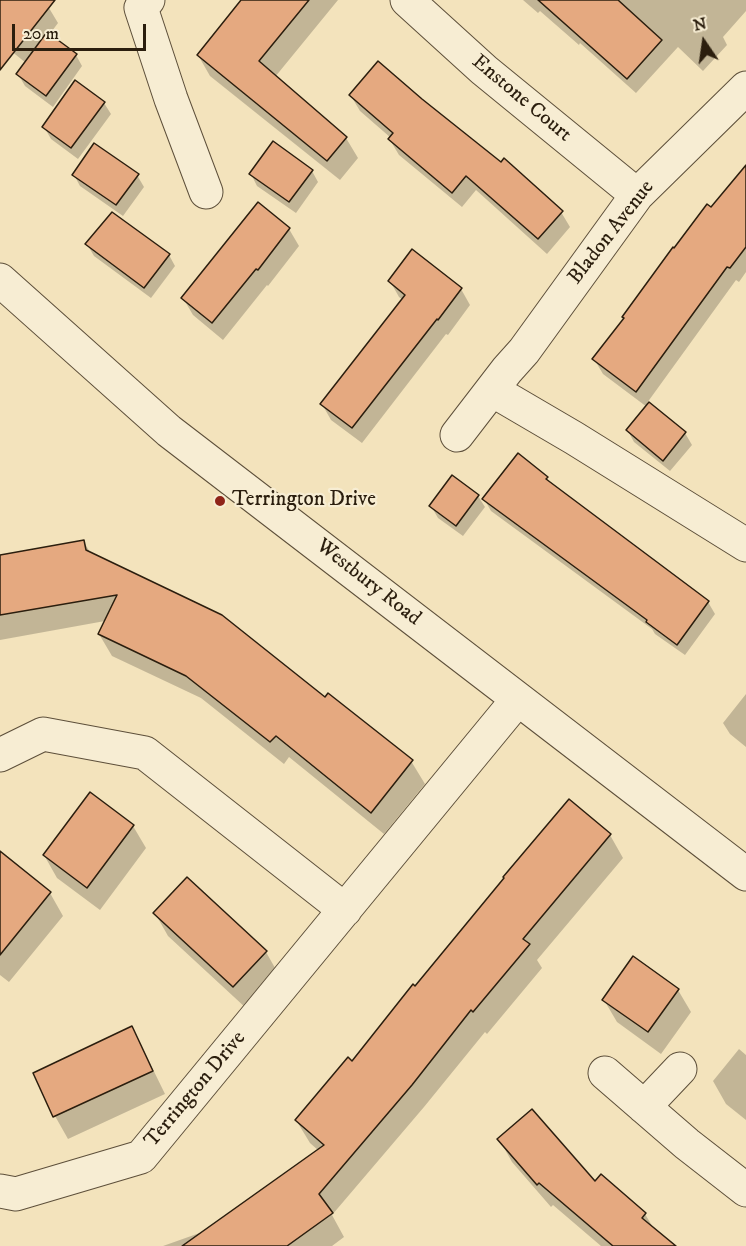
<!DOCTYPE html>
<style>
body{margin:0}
#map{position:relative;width:746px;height:1246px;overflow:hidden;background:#f3e3bc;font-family:"IM FELL DW Pica",serif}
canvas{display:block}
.north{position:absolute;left:674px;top:12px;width:60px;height:60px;-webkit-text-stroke:4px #f7edd3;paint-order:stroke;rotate:347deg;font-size:16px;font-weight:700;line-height:24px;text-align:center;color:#2b1e0e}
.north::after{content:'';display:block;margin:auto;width:21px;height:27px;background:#2b1e0e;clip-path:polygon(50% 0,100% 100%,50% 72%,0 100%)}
.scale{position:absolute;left:12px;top:24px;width:134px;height:27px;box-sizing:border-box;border:3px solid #2b1e0e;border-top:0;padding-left:8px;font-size:18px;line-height:21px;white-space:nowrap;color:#2b1e0e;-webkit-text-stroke:4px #f7edd3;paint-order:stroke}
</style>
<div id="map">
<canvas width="746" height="1246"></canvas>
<div class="north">N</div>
<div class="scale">20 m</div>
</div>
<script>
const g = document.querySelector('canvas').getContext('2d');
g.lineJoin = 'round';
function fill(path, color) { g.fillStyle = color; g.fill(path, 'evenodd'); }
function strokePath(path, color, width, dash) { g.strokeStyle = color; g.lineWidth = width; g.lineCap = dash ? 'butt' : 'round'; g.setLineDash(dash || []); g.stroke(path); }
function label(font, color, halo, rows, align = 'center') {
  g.font = font + ' "IM FELL DW Pica",serif'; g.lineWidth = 4.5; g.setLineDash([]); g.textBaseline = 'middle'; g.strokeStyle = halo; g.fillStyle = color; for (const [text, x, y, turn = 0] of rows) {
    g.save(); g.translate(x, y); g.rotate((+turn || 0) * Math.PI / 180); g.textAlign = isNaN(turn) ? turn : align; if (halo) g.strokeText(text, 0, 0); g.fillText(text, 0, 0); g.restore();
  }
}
const shadow = new Path2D(`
 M0 0H39L49 8 58 23 49 35 76 55 82 66 53 107 25 86 18 74 26 63 0 42Z
 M244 0H338L275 77 346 138 358 158 340 180 210 76 198 55Z
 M523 0H746V11L723 37 727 45 703 71 678 47 636 93 580 43 579 45 540 11 538 13Z
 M351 96 421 101 561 212 570 227 547 254 476 190 462 207 399 155 390 140 391 138 360 111Z
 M104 103 111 114 78 159 51 139 44 127Z
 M746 168V272L739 282 736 280 647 403 685 433 692 445 670 471 634 442 628 431 647 407 603 374 594 359 675 250 712 209Z
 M312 171 318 182 296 213 257 186 251 174Z
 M74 175H137L144 187 123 216 80 186Z
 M289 229 299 246 268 286 267 285 223 340 193 315 183 298Z
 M87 244 169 255 175 266 151 298 94 256Z
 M412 251 461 289 470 305 448 335 446 334 362 443 331 420 322 404 403 300 399 297 390 281Z
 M547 478 551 485 708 602 715 614 685 655 655 634 652 629 491 511 484 499Z
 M478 496 485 507 463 536 438 518 431 506Z
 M84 542 91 554 325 699 411 761 425 784 384 834 289 757 284 764 201 698 112 656 99 634 105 621 0 640V557Z
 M746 694V747L730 734 723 723Z
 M133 826 146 848 100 910 57 878 44 855Z
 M610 835 623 858 537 960 542 968 487 1034 485 1032 424 1107 332 1215 344 1237 332 1246H163L208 1230 319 1151 310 1143 296 1120 352 1063 416 988Z
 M0 879 50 893 63 916 9 982 0 975Z
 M155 913 266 952 279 975 247 1009 168 936Z
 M678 990 691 1012 661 1054 617 1022 604 1000Z
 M131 1028 144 1051 165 1094 68 1139 55 1116 35 1073Z
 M739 1049 746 1055V1120L726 1104 713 1081Z
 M499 1139 595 1183 645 1214 654 1229 674 1246H601L553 1205 551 1207 512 1162Z`);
const building = new Path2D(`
 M0 0H55L0 70Z
 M241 0H309L259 61 347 137 327 161 197 55Z
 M538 0H618L662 40 627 79Z
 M47 32 77 54 46 96 16 74Z
 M378 61 422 99 501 162 504 158 563 211 538 239 466 176 452 193 388 139 393 133 349 95Z
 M75 80 105 102 71 148 42 127Z
 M273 141 313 170 289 202 249 174Z
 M94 143 139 174 116 205 72 175Z
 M746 165V247L730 268 727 267 636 392 592 359 624 318 622 317 673 247 674 248 707 204 711 207Z
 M258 202 290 228 258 270 256 269 212 323 181 298Z
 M112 212 170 254 144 288 85 244Z
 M412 249 462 288 438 320 437 319 352 428 320 404 405 295 388 281Z
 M649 402 686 432 663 461 626 430Z
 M518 453 548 477 546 479 709 601 677 645 646 622 647 620 482 499Z
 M452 475 479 495 456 526 429 506Z
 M84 540 86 550 222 615 325 697 328 693 413 760 371 813 276 736 270 742 186 676 98 634 117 595 0 615V555Z
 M90 792 134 825 87 888 43 855Z
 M569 799 611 834 523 939 530 944 473 1012 471 1010 412 1085 319 1194 333 1213 287 1246H182L324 1145 295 1120 348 1057 352 1061 413 984 415 986 504 878 503 877Z
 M0 851 51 892 0 955Z
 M187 877 267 951 233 987 153 913Z
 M633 956 679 989 648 1032 602 1000Z
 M132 1026 153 1071 53 1117 33 1073Z
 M532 1109 595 1181 601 1174 646 1213 642 1218 676 1246H613L539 1183 537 1185 497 1139Z`);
const minor = new Path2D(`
 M148 0 141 8 171 99 206 192
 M407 0 484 70 637 195
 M0 280 169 431 746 874
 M492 390 574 438 746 545
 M457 435 507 370 524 351 637 195 746 88
 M0 755 43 734 145 753 345 910
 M605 1073 687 1144 746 1190
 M644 1107 680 1069
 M0 1191 16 1194 141 1157 518 699`);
const markers = [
 [220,501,6,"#8f2418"]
];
const streetNames = [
 ["Enstone Court",521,99,40],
 ["Bladon Avenue",612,233,-52],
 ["Westbury Road",368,583,38],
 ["Terrington Drive",196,1090,-50]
];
const poiNames = [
 ["Terrington Drive",232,501]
];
fill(shadow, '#0003');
fill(building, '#e5a980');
strokePath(building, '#2b1e0e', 1.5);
strokePath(minor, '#5d4f3a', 35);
strokePath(minor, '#f7edd3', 33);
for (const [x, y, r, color] of markers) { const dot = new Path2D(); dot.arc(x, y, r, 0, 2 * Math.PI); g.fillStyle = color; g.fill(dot); strokePath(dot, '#f7edd3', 2); }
label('21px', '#2b1e0e', '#f7edd3', streetNames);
label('21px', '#2b1e0e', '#f7edd3', poiNames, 'left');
</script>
